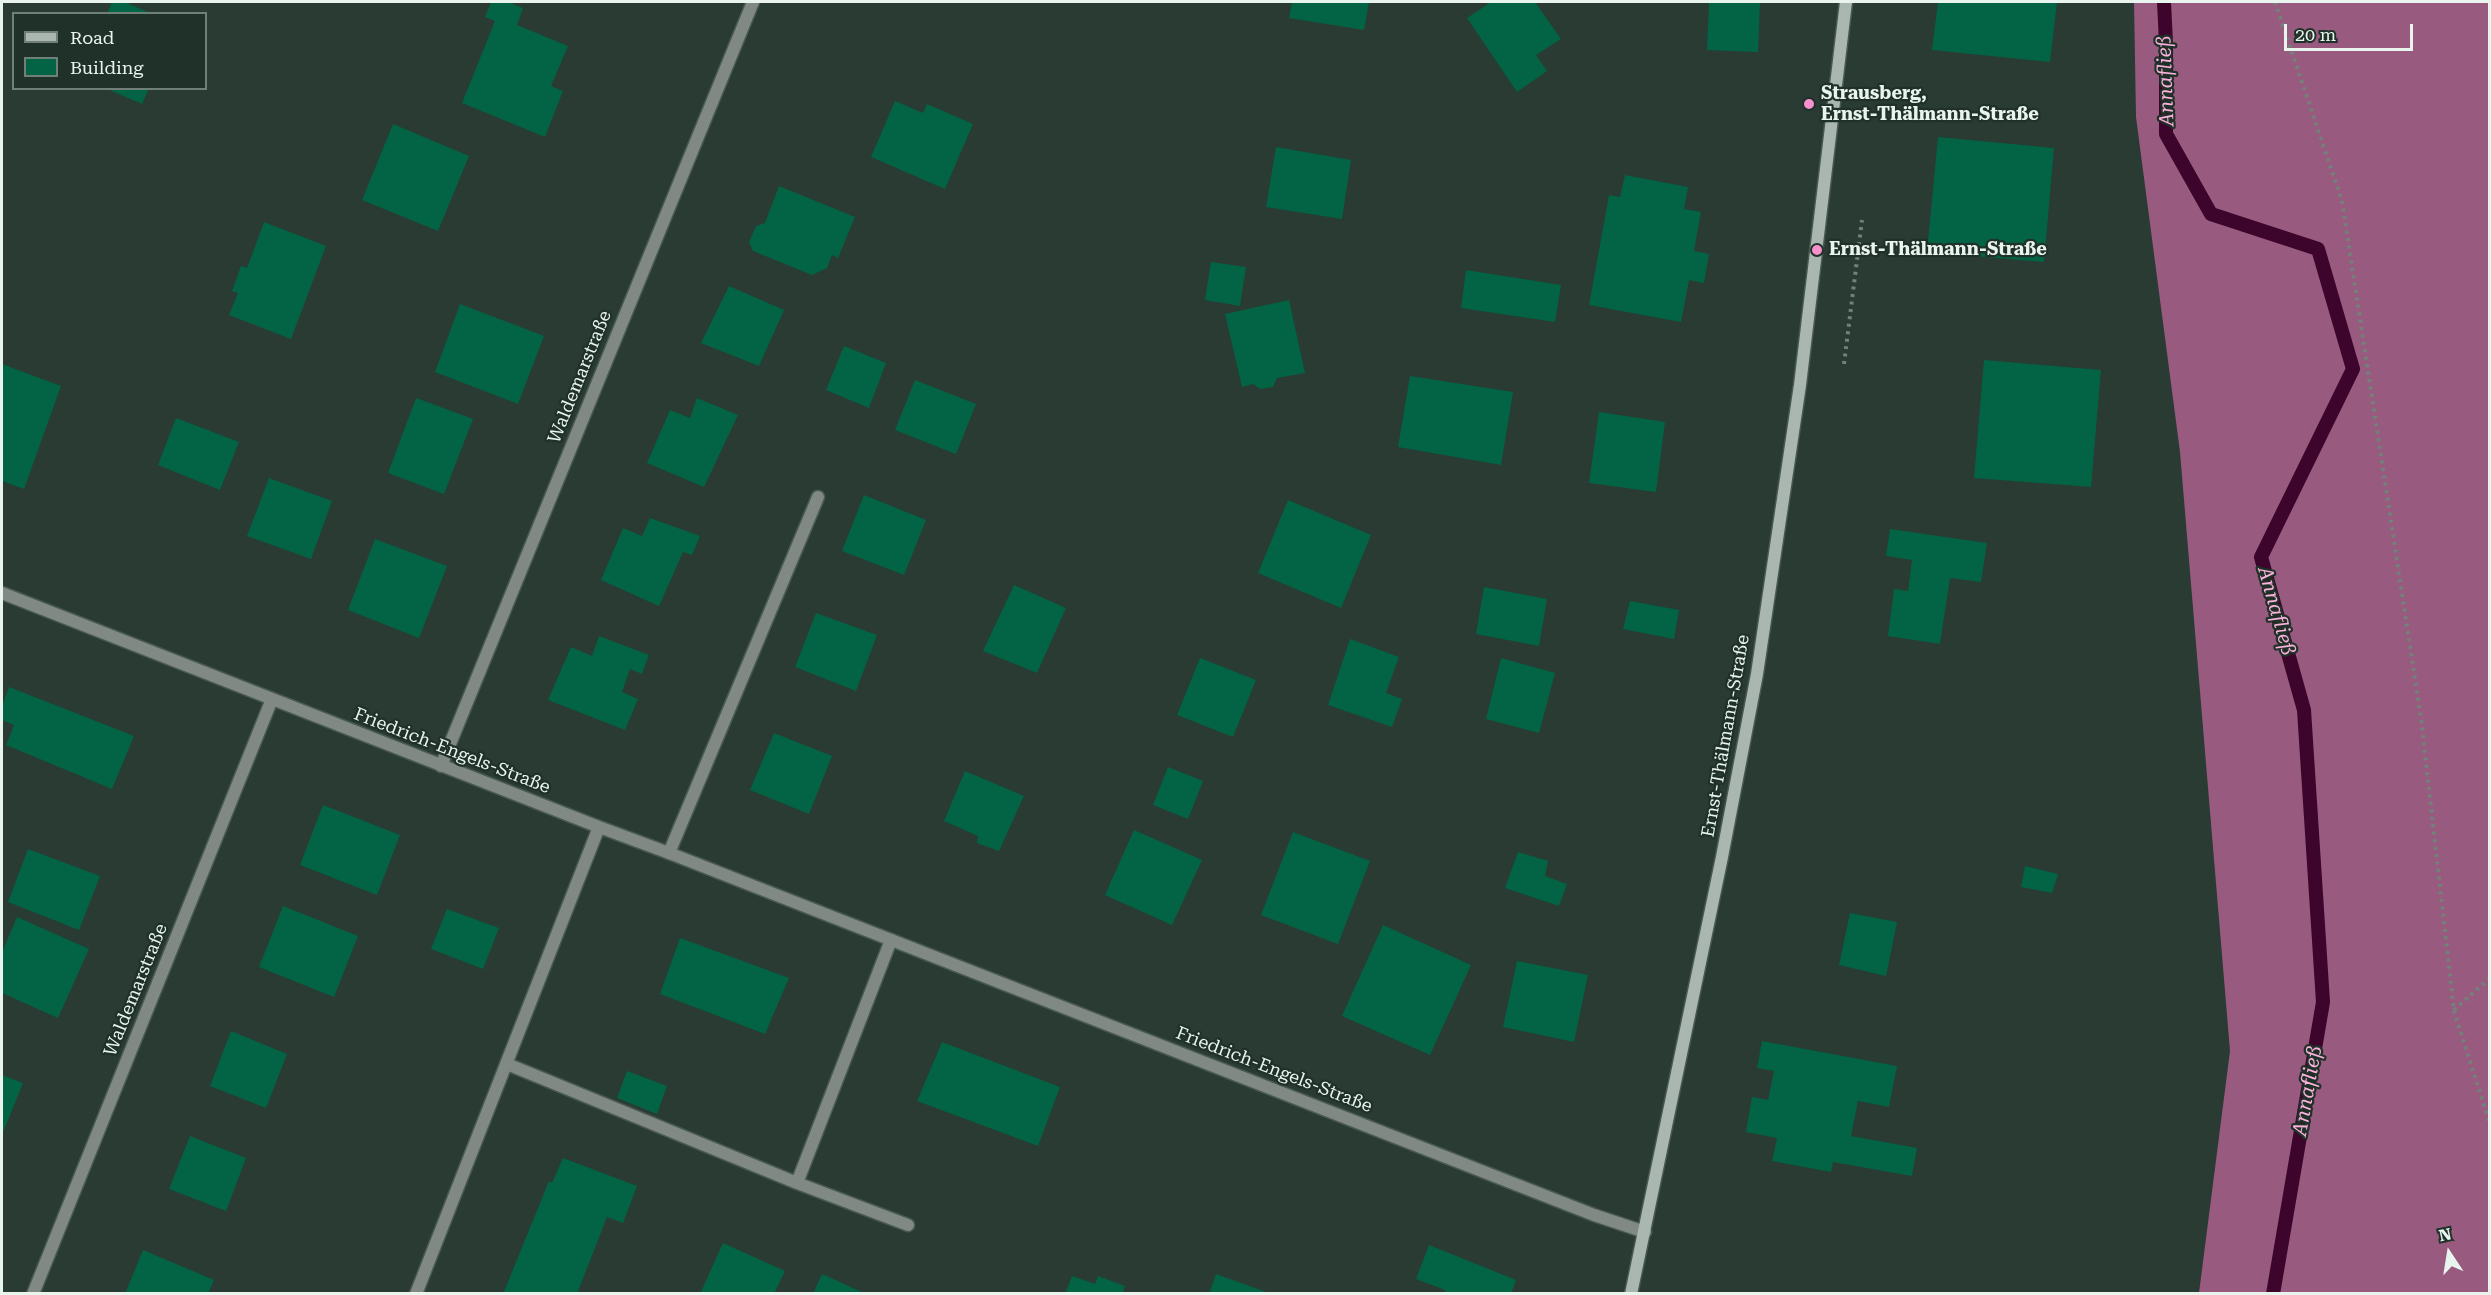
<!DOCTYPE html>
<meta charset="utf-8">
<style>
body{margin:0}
#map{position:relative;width:2491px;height:1295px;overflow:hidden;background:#293b32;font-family:"Roboto Serif",serif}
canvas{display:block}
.frame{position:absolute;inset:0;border:3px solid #e9f4ee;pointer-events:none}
.legend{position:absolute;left:12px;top:12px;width:195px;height:78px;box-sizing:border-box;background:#1f3128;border:2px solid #707f77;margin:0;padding:8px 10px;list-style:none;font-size:18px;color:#e9f4ee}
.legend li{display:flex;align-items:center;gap:12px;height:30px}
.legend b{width:30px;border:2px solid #707f77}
.north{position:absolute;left:2419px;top:1223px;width:60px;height:60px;-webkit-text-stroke:4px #1f3128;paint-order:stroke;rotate:348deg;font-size:16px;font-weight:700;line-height:24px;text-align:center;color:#e9f4ee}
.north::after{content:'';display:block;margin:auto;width:21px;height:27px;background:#e9f4ee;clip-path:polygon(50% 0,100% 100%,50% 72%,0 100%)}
.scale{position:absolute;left:2284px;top:24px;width:129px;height:27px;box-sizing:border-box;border:3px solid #e9f4ee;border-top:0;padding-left:8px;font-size:18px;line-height:21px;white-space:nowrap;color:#e9f4ee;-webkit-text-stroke:4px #1f3128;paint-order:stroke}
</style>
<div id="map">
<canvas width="2491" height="1295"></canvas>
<div class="frame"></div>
<ul class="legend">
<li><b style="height:8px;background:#a9b7b0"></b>Road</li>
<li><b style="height:16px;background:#026445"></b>Building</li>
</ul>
<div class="north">N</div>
<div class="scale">20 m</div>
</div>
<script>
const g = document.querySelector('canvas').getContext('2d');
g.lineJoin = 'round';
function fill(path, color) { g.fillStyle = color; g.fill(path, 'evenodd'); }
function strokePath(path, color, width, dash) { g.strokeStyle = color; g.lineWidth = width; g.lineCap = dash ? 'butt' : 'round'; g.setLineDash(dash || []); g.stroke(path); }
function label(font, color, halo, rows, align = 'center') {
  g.font = font + ' "Roboto Serif",serif'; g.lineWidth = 4.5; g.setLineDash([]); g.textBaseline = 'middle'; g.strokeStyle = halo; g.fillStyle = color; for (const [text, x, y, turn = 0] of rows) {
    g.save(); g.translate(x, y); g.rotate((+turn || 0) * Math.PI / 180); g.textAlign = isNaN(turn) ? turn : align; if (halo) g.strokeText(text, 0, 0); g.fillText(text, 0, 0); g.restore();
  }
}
const forest = new Path2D(`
 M2134 2H2489V1293H2199L2230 1051 2180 452 2136 117Z`);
const stream = new Path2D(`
 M2164 2 2166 43V134L2211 214 2318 249 2353 369 2261 557 2304 710 2323 1002 2273 1294`);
const building = new Path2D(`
 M112 2H125L152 14H107Z
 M491 2H508L523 8 517 25 568 46 551 86 563 91 545 137 462 103 495 21 485 17Z
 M1292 2H1369L1364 30 1289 18Z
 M1491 2H1535L1561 39 1536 55 1547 71 1517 92 1467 18Z
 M1709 2H1760L1758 52 1707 50Z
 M1938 2H2057L2050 62 1932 50Z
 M105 88H149L142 104Z
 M895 101 923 113 927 104 973 124 945 189 871 157Z
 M393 124 469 156 438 231 362 200Z
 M1938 137 2054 148 2044 262 1927 252Z
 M1276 147 1351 160 1342 219 1266 207Z
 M1625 175 1688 187 1684 209 1701 212 1694 251 1709 254 1704 283 1689 280 1681 322 1589 305 1609 195 1620 197Z
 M779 186 855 217 838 258 832 255 827 268 812 275 753 251 749 242 756 226 765 223Z
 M264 222 326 246 291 339 229 315 238 293 232 291 241 266 247 268Z
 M1211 262 1246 267 1240 306 1205 300Z
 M1466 270 1561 285 1555 322 1461 308Z
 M729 286 784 310 759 366 701 343Z
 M1289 300 1305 373 1277 378 1273 387 1260 389 1253 384 1242 387 1225 314Z
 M460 304 544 336 518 404 435 372Z
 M844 346 886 363 869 408 826 390Z
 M1984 360 2101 370 2091 487 1974 478Z
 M2 364 61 386 24 489 2 481Z
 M1410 376 1513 392 1501 465 1398 447Z
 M915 380 976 404 956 454 895 430Z
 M416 398 473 419 444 494 388 473Z
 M697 398 738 415 704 487 647 463 670 410 690 418Z
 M1599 412 1665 422 1656 492 1589 483Z
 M176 418 239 442 220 490 158 465Z
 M269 478 332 501 311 559 247 536Z
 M864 495 926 520 904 575 842 551Z
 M1288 500 1371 535 1341 608 1258 573Z
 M650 518 700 536 692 555 683 552 659 606 601 580 623 528 642 536Z
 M1890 529 1987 543 1981 582 1950 578 1940 644 1888 636 1894 589 1908 591 1912 560 1886 556Z
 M375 539 447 566 419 638 348 610Z
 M1014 585 1066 608 1037 673 983 651Z
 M1484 587 1547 599 1539 646 1476 634Z
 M1630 601 1679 610 1674 639 1623 629Z
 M816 613 877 635 856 691 795 667Z
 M599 636 649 655 642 674 630 669 622 692 638 699 625 730 548 700 571 647 592 656Z
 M1350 639 1399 657 1386 693 1402 699 1392 727 1328 705Z
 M1200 658 1256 680 1233 737 1177 715Z
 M1501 658 1555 673 1539 733 1486 719Z
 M9 687 134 736 112 789 6 745 14 725 2 720V706Z
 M774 733 832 756 809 814 750 790Z
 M1168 767 1203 781 1188 819 1153 805Z
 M965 771 1024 796 999 851 977 843 978 836 944 821Z
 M323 805 400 835 377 895 300 865Z
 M1134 830 1202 860 1172 925 1105 895Z
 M1293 832 1370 861 1338 944 1261 915Z
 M28 849 100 876 79 930 8 902Z
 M1518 852 1548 861 1545 876 1567 884 1559 906 1505 888Z
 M2025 866 2058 874 2052 893 2021 887Z
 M283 906 358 936 334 997 259 967Z
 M447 909 499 928 483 969 431 949Z
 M1850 913 1897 922 1886 976 1839 965Z
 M17 917 89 949 58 1018 2 993V952Z
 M1383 925 1471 965 1430 1055 1342 1016Z
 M680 938 789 978 765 1034 660 994Z
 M1517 961 1588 975 1574 1042 1503 1027Z
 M231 1031 287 1054 266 1108 210 1086Z
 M1762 1041 1897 1066 1889 1107 1858 1101 1851 1136 1917 1148 1912 1176 1833 1162 1831 1172 1772 1161 1777 1138 1746 1132 1752 1097 1768 1100 1774 1071 1757 1068Z
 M942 1042 1060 1087 1038 1146 917 1101Z
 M627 1071 667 1086 657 1114 617 1098Z
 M2 1075 23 1083 2 1135Z
 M190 1136 246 1158 226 1211 169 1189Z
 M563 1158 637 1186 623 1223 607 1217 577 1294H503L549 1181 552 1183Z
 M723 1243 785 1271 774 1294H700Z
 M1429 1245 1516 1280 1511 1294H1444L1445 1290 1416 1279Z
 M143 1250 214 1280 208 1294H125Z
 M822 1274 866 1294H813Z
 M1216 1274 1269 1293V1294H1209Z
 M1072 1276 1095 1284 1098 1276 1125 1286 1122 1294H1065Z`);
const path = new Path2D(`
 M2275 2 2342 201 2421 718 2454 1011 2490 1124
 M1844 364 1862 220
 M2454 1010 2490 978`);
const lane = new Path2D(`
 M669 853 818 497
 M507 1064 797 1183 908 1225
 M797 1183 891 940`);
const street = new Path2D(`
 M2 593 599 827 669 853 1594 1215 1645 1232
 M441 766 753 2
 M33 1294 272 699
 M416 1294 599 827`);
const secondary = new Path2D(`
 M1631 1294 1722 857 1757 674 1800 385 1846 2`);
const markers = [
 [1809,104,6,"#f790cd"],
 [1817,250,6,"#f790cd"]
];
const poiNames = [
 ["Strausberg,",1821,94],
 ["Ernst-Thälmann-Straße",1821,115],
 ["Ernst-Thälmann-Straße",1829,250]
];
const streetNames = [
 ["Waldemarstraße",580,377,-68],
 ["Ernst-Thälmann-Straße",1726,736,-80],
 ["Friedrich-Engels-Straße",452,751,21],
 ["Waldemarstraße",136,990,-68],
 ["Friedrich-Engels-Straße",1274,1070,21]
];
const waterNames = [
 ["Annafließ",2166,81,-92],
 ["Annafließ",2276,611,74],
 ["Annafließ",2308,1091,-80]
];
fill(forest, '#995a7f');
strokePath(stream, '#3d052b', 14);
fill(building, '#026445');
strokePath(lane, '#485950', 15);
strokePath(street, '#485950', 15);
strokePath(secondary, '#485950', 15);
strokePath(path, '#72817a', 4, [3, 4.5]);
strokePath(lane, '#808984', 12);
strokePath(street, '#808984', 12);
strokePath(secondary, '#a9b7b0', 12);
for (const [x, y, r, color] of markers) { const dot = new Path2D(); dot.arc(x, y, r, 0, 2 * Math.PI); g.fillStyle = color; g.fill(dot); strokePath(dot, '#1f3128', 2); }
label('bold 18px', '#e9f4ee', '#1f3128', poiNames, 'left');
label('18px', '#e9f4ee', '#1f3128', streetNames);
label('italic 20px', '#fcb2dc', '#1f3128', waterNames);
</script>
